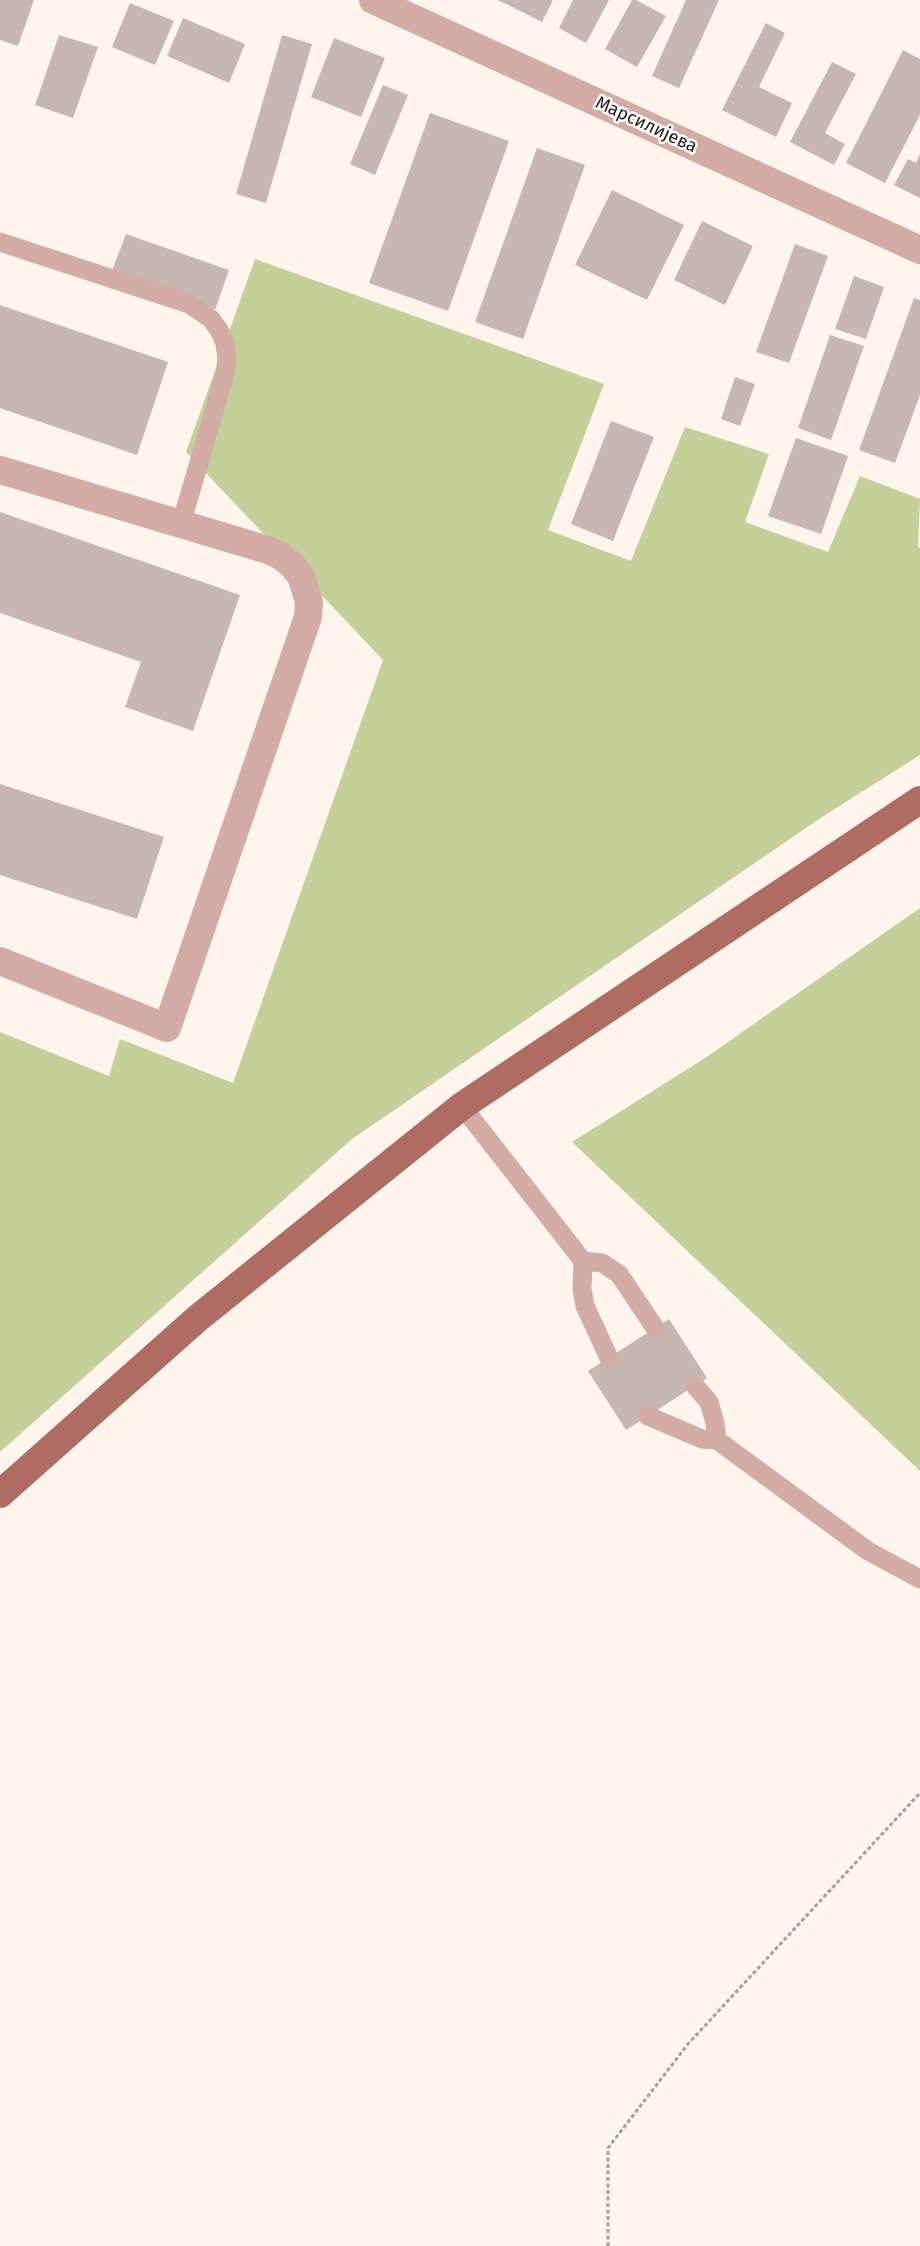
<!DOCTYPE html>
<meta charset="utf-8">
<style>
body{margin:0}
canvas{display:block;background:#fef5ec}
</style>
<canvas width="920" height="2246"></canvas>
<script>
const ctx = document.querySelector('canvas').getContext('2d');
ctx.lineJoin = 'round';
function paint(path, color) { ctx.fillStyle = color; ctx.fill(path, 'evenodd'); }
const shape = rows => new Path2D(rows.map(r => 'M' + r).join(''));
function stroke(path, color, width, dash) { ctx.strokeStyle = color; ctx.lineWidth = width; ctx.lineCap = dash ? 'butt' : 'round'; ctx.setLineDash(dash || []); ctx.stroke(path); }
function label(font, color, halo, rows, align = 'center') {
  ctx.font = font + ' "Fira Sans",sans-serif'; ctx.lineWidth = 5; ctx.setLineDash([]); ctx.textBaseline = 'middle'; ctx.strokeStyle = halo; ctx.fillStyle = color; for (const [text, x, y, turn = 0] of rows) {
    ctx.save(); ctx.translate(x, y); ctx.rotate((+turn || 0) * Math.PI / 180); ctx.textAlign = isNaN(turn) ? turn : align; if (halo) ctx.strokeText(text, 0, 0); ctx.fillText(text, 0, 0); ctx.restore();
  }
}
const green = shape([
 [255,259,604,384,548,530,631,561,685,427,769,454,745,522,828,552,860,476,920,499,918,547,920,548,920,755,822,817,352,1139,0,1452,0,1032,109,1076,120,1039,233,1083,383,660,186,452],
 [920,908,920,1471,572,1142,705,1058]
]);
const building = shape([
 [0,0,34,0,18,46,0,40],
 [498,0,553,0,542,22],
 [573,0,609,0,586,43,559,28],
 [632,0,636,0,666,16,637,67,605,49],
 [686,0,719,0,679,88,652,76],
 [130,3,174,21,155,65,112,47],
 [183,18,245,44,229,83,167,56],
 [766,23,785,33,759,87,792,103,776,137,722,110],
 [59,35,98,47,73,118,35,105],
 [282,35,312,44,266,203,236,194],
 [334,38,385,58,361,117,311,97],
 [903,50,920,59,920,115,885,183,846,163],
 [832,62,856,74,825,133,845,144,834,165,790,142],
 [383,85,408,95,375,175,350,164],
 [430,113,509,141,448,311,369,283],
 [537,148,585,165,523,339,475,322],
 [920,154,920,198,894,185,908,159,916,163],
 [612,190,684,225,647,300,575,265],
 [702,221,753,246,725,305,674,280],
 [126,234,229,270,215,310,111,273],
 [795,244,828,256,789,363,756,352],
 [854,276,884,287,866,339,835,329],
 [914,298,920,300,920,395,895,463,859,450],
 [0,305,168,362,137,455,0,408],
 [830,335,864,346,831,440,798,428],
 [735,377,755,384,740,426,721,419],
 [611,421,654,437,613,541,571,524],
 [796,438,848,456,821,534,768,516],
 [0,512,240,595,193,731,125,707,141,662,0,613],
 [0,784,164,837,137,919,0,875],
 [669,1319,707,1378,626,1430,588,1371]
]);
const path = shape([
 [608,2246,608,2148,688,2044,920,1793]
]);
const lane = shape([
 [0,242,189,304,211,319,219,330,225,343,227,359,225,374,181,524],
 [462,1106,583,1261,582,1289,585,1306,609,1358],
 [583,1261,602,1263,619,1274,655,1328],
 [695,1386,709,1402,715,1423,717,1440],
 [648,1416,702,1439,717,1440,868,1551,920,1579]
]);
const street = shape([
 [373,0,920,250],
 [0,470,268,550,281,556,292,565,301,576,309,602,308,617,167,1028,0,961]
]);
const primary = shape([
 [0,1494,198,1318,462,1106,920,800]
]);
const streetNames = [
 ["Марсилијева",646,125,25]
];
paint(green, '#c4d09a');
paint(building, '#c6b8b1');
stroke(path, '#a8a19a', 3, [4, 2.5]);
stroke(lane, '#d3aca5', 19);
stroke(street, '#d3aca5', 28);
stroke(primary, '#af6c62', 28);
label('18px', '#1f1c18', '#fff', streetNames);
</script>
